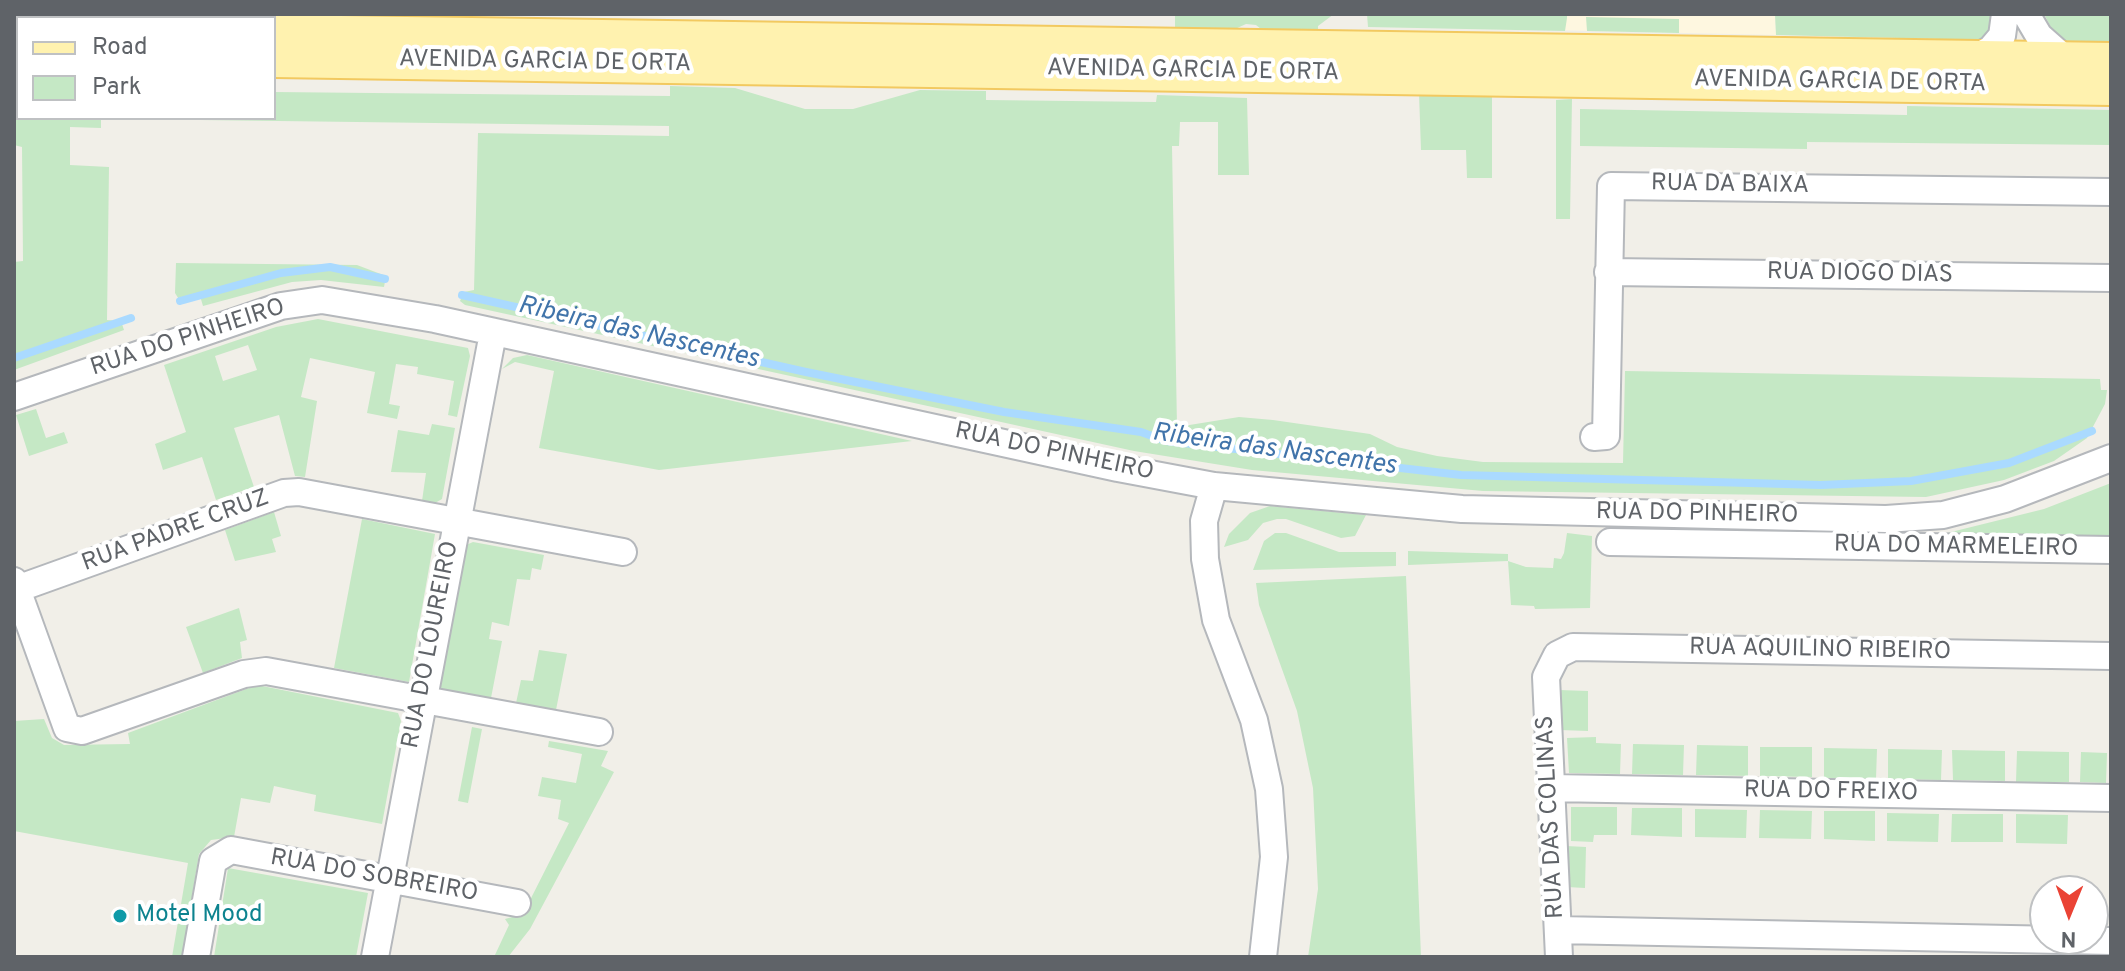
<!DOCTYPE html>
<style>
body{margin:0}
#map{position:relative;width:2125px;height:971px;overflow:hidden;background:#f1efe8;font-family:Overpass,sans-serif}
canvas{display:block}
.frame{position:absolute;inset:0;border:16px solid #5f6368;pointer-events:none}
.legend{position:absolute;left:16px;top:16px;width:260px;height:104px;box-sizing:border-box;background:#fff;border:2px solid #bfc1c3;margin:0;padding:10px 14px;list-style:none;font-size:24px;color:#5f6368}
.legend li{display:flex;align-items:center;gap:16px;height:40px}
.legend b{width:40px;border:2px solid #bfc1c3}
.north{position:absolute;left:2029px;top:875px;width:80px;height:80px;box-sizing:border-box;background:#fff;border:2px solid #bfc1c3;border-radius:50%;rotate:181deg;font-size:22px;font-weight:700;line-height:32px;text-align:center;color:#5f6368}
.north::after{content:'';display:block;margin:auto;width:28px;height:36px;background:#ea4335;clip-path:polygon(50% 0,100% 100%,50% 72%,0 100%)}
</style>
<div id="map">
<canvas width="2125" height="971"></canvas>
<div class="frame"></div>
<ul class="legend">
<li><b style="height:10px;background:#fff2af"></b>Road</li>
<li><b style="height:22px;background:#c5e8c5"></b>Park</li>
</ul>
<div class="north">N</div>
</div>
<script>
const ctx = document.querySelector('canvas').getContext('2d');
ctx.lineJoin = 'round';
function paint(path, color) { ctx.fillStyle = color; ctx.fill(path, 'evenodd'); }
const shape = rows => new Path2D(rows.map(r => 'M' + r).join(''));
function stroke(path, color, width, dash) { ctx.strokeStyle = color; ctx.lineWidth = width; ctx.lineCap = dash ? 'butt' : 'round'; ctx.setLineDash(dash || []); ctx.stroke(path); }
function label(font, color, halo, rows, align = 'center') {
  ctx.font = font + ' Overpass,sans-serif'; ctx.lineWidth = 8; ctx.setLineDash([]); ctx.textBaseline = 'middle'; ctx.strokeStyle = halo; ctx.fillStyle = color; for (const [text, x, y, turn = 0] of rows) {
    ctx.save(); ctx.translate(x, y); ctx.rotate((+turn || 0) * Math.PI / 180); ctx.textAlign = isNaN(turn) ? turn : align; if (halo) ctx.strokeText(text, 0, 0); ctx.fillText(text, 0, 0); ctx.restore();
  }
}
const commercial = shape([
 [1548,14,1775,14,1776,35,1549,30]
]);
const green = shape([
 [1175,14,1334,14,1318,26,1318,30,1261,29,1256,25,1246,24,1235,29,1175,28],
 [1367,14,1567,14,1567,18,1565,31,1368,27],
 [1775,14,1996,14,1993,27,1982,40,1776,35],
 [2044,14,2111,14,2111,45,2066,44,2057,39],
 [1586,17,1679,19,1679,33,1587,31],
 [670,86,735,88,805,109,853,109,920,90,986,91,986,100,1156,102,1157,95,1247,98,1249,175,1218,175,1218,122,1180,122,1179,146,1172,146,1177,427,1239,417,1273,420,1370,434,1397,447,1437,456,1483,462,1623,463,1625,371,2100,379,2101,390,2107,390,2105,404,2087,438,2054,461,2004,480,1926,497,1483,491,1252,470,1134,451,465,305,460,301,464,292,474,290,478,133,669,136,669,126,122,119,274,118,274,92,670,96],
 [14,89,18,89,18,118,101,118,101,128,70,127,70,165,109,167,107,320,121,321,124,330,14,370,14,262,23,261,22,147,14,145],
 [1419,93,1492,94,1492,178,1467,178,1466,150,1421,150],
 [1572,99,1570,219,1556,219,1556,100],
 [1907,106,2111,110,2111,145,1807,142,1807,149,1580,146,1580,109,1907,115],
 [176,263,357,265,386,276,384,287,321,280,292,282,203,306,200,296,180,301,175,293],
 [318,319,468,348,470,356,457,417,448,415,454,381,417,374,418,367,396,364,389,404,400,406,397,419,367,413,375,372,310,358,301,397,317,401,305,477,295,476,279,415,234,428,254,487,216,500,202,457,163,470,155,444,186,432,164,365,276,327],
 [248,345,257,370,223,381,215,356],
 [527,355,912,441,659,470,539,448,554,371,515,362,502,369,513,358],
 [36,409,46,438,64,432,68,443,29,456,16,415],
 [432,424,455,428,442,499,435,503,422,501,426,473,391,472,398,430,429,435],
 [2111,483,2111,541,1943,534,2044,509],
 [1270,506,1366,515,1355,536,1341,538,1286,519,1277,519,1263,523,1248,540,1224,547,1229,534,1250,513],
 [274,512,281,536,272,539,276,552,235,561,225,530],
 [362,519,435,534,409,682,334,668],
 [1275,533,1286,533,1339,552,1396,552,1396,566,1253,570,1264,541],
 [1567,533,1592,536,1590,608,1535,609,1534,606,1511,605,1508,561,1408,565,1408,551,1508,554,1508,561,1526,567,1553,568,1554,558,1561,559,1564,553],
 [473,542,544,555,541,570,532,568,530,580,517,579,509,626,492,622,489,639,502,641,491,698,439,689,466,545],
 [1406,576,1421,957,1308,957,1318,889,1313,788,1297,711,1259,605,1256,583],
 [239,608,247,640,240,642,242,658,203,673,186,627],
 [539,650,567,654,556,710,516,703,521,680,533,681],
 [257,685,398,713,401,721,382,824,314,811,316,795,274,786,270,803,241,798,234,837,211,840,199,854,182,957,172,957,188,863,14,831,14,721,44,719,52,738,64,745,130,744,128,733],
 [1559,690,1588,691,1588,731,1560,730],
 [472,727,482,729,468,803,458,801],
 [1596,737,1596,743,1621,744,1620,774,1569,773,1567,738],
 [549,741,608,751,601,766,614,772,530,929,508,957,494,957,509,925,505,919,523,914,569,823,558,819,561,800,538,796,542,777,576,783,582,754,548,747],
 [1633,744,1684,745,1683,775,1632,774],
 [1697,745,1748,746,1748,776,1696,775],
 [1760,747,1812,747,1812,777,1760,776],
 [1824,748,1877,749,1876,779,1824,778],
 [1888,749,1942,750,1941,780,1888,779],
 [1952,750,2005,751,2005,781,1953,780],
 [2017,751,2069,752,2069,782,2016,782],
 [2081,752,2107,753,2106,783,2080,782],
 [1571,807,1617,807,1617,835,1594,835,1593,842,1571,841],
 [1632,808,1682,808,1682,837,1631,835],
 [1695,809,1747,810,1746,838,1695,837],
 [1760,810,1812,811,1811,839,1759,838],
 [1824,811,1875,811,1875,841,1824,839],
 [1887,813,1939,814,1938,842,1887,841],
 [1952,814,2003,814,2003,842,1951,842],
 [2016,814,2068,815,2067,844,2016,843],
 [1566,846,1586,847,1585,888,1567,887],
 [228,868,368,893,356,957,214,957]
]);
const stream = shape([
 [462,295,806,372,1004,412,1141,432,1166,441,1461,475,1821,485,1911,481,2009,463,2092,431],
 [180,301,281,273,330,267,385,279],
 [14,358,131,318]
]);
const minor = shape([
 [2026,14,2039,36,2065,59],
 [1975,58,1991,49,2002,36,2005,14],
 [1608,272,2111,278],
 [14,397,281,306,322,300,435,319,1118,468,1214,486,1462,509,1886,519,1943,515,2005,499,2111,458],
 [1594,437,1606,436,1611,186,2111,192],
 [1214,486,1204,521,1205,559,1216,620,1254,720,1269,789,1274,857,1263,957],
 [1610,542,2111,550],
 [14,581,67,728,82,731,244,674,266,671,599,732],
 [14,590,284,493,299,492,623,552],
 [1551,788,2111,798],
 [1558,930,2111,941],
 [196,957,213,861,231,850,517,903],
 [375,957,493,333],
 [1559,957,1546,677,1557,655,1573,647,2111,656]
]);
const major = shape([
 [14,29,18,29],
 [274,32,2111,60],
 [14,57,18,57],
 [274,60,2111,88]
]);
const markers = [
 [120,916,8,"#0f9aa8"]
];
const streetNames = [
 ["AVENIDA GARCIA DE ORTA",545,63,1],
 ["AVENIDA GARCIA DE ORTA",1193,72,1],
 ["AVENIDA GARCIA DE ORTA",1840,83,1],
 ["RUA DA BAIXA",1730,186,1],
 ["RUA DIOGO DIAS",1860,275,1],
 ["RUA DO PINHEIRO",188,339,-18],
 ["RUA DO PINHEIRO",1054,453,12],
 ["RUA DO PINHEIRO",1697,515,1],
 ["RUA PADRE CRUZ",176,532,-20],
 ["RUA DO MARMELEIRO",1956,548,1],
 ["RUA DO LOUREIRO",432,645,-79],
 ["RUA AQUILINO RIBEIRO",1820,651,1],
 ["RUA DO FREIXO",1831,793,1],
 ["RUA DAS COLINAS",1552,817,-93],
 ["RUA DO SOBREIRO",374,877,10]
];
const cultureNames = [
 ["Motel Mood",136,916]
];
const waterNames = [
 ["Ribeira das Nascentes",638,334,13],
 ["Ribeira das Nascentes",1274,451,8]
];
paint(commercial, '#fef7e0');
paint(green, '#c5e8c5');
stroke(stream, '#aadaff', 8);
stroke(minor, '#b5b8bc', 30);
stroke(major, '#f2c960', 38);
stroke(minor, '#fff', 26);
stroke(major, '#fff2af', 34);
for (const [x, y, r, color] of markers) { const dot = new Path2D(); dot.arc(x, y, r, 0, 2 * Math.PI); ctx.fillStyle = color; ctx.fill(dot); stroke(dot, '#fff', 3); }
label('24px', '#5f6368', '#fff', streetNames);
label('24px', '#0d838f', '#fff', cultureNames, 'left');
label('italic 26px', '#4174aa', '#fff', waterNames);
</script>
